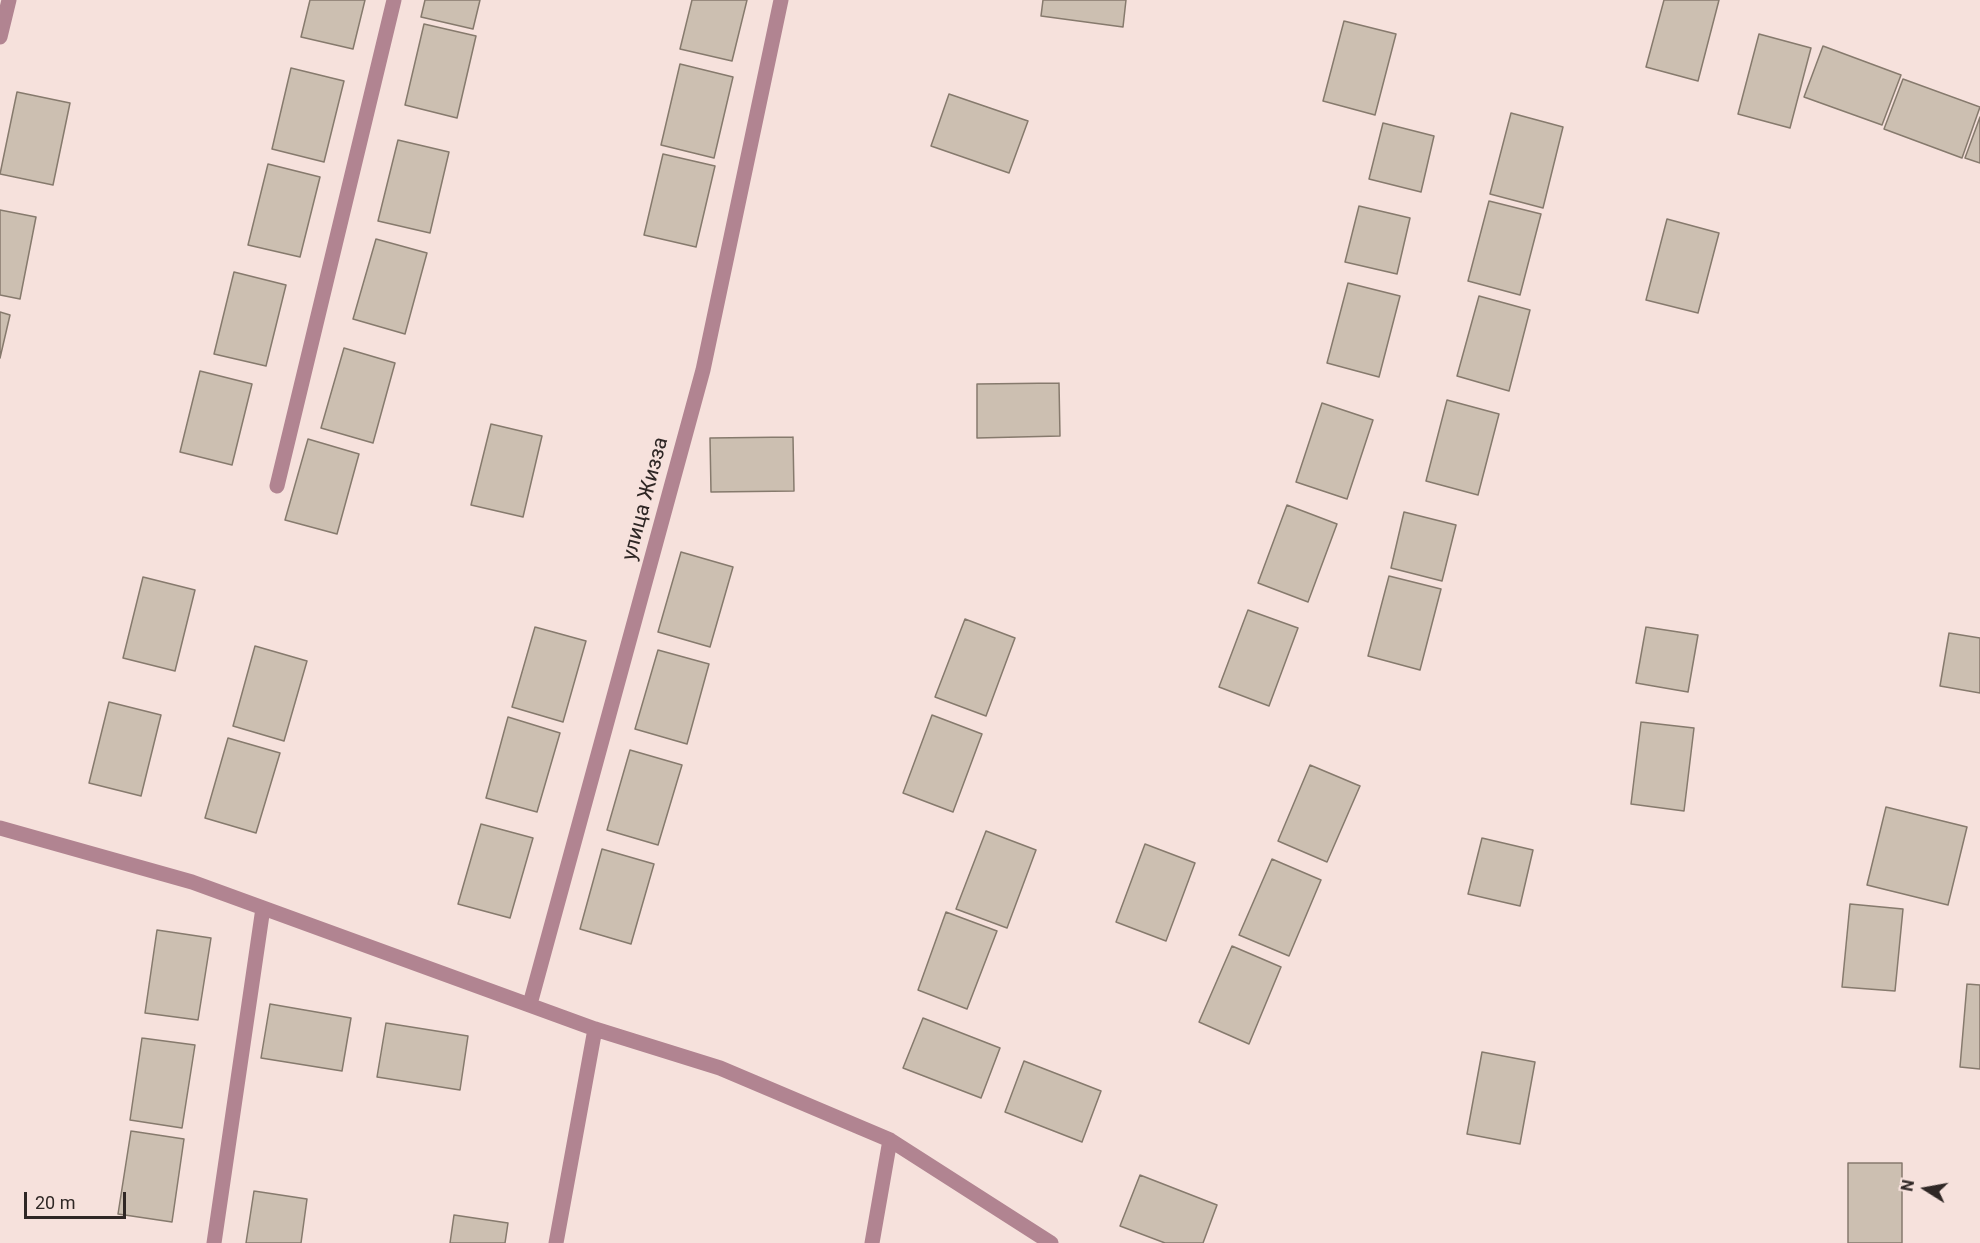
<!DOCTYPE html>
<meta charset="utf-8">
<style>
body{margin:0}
#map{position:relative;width:1980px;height:1243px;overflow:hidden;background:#f6e1dc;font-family:Roboto,sans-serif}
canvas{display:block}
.north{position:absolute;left:1896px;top:1159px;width:60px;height:60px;-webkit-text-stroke:4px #f6e1dc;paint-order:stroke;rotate:281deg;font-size:16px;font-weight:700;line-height:24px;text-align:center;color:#2f2725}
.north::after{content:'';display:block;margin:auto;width:21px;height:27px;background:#2f2725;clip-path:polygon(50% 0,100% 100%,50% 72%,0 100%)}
.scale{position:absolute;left:24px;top:1192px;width:102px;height:27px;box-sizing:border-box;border:3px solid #2f2725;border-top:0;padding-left:8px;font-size:18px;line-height:21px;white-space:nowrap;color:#2f2725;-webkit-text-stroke:4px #f6e1dc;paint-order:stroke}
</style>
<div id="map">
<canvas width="1980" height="1243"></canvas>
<div class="north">N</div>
<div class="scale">20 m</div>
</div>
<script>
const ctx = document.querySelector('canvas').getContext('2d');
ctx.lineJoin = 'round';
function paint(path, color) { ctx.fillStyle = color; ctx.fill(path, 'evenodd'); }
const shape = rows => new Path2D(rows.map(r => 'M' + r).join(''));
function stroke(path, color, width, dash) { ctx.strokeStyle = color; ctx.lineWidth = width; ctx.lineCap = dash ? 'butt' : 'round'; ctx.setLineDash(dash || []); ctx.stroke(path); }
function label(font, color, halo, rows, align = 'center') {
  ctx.font = font + ' Roboto,sans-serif'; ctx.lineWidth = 4.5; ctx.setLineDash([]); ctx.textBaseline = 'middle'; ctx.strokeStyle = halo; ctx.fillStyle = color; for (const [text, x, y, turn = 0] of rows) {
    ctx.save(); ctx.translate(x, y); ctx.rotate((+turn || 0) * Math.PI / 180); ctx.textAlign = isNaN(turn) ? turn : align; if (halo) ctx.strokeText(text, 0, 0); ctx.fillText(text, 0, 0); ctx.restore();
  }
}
const building = shape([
 [310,0,365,0,353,49,301,37,310,0],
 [425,0,480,0,473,29,421,17,425,0],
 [692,0,747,0,732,61,680,49,692,0],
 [1043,0,1126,0,1123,27,1041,16,1043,0],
 [1664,0,1719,0,1698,81,1646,67,1664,0],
 [1344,21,1396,34,1375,115,1323,101,1344,21],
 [424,24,476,36,457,118,405,105,424,24],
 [1759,34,1811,48,1790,128,1738,114,1759,34],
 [1823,46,1901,75,1882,125,1804,97,1823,46],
 [680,64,733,77,714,158,661,145,680,64],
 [291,68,344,81,324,162,272,149,291,68],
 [1903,79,1980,107,1962,158,1884,129,1903,79],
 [17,92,70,103,53,185,0,174,17,92],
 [949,94,1028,121,1009,173,931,146,949,94],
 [1511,113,1563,127,1543,208,1490,194,1511,113],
 [1980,117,1980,163,1965,158,1980,117],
 [1383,123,1434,136,1421,192,1369,179,1383,123],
 [398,140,449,152,430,233,378,221,398,140],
 [663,154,715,166,696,247,644,235,663,154],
 [268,164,320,177,300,257,248,245,268,164],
 [1489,201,1541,214,1520,295,1468,281,1489,201],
 [1359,206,1410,218,1397,274,1345,262,1359,206],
 [0,210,36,217,20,299,0,295,0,210],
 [1667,219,1719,233,1698,313,1646,300,1667,219],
 [376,239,427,253,405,334,353,319,376,239],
 [234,272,286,285,266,366,214,354,234,272],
 [1348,283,1400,296,1379,377,1327,363,1348,283],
 [1479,296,1530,310,1509,391,1457,376,1479,296],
 [0,312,10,315,0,358,0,312],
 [344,348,395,363,373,443,321,428,344,348],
 [200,371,252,384,232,465,180,452,200,371],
 [1059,383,1060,436,977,438,977,384,1059,383],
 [1447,400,1499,414,1478,495,1426,481,1447,400],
 [1322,403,1373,420,1347,499,1296,482,1322,403],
 [491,424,542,436,523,517,471,505,491,424],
 [793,437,794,491,711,492,710,438,793,437],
 [308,439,359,454,337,534,285,520,308,439],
 [1287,505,1337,524,1308,602,1258,583,1287,505],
 [1404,512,1456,525,1442,581,1391,568,1404,512],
 [681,552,733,567,710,647,658,632,681,552],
 [1389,576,1441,589,1420,670,1368,656,1389,576],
 [143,577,195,590,175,671,123,658,143,577],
 [1248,610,1298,628,1269,706,1219,687,1248,610],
 [965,619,1015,638,986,716,935,697,965,619],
 [535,627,586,641,563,722,512,707,535,627],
 [1646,627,1698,635,1688,692,1636,683,1646,627],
 [1949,633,1980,638,1980,693,1940,686,1949,633],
 [255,646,307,661,284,741,233,726,255,646],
 [658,650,709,664,687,744,635,729,658,650],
 [109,702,161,715,141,796,89,783,109,702],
 [932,715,982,734,953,812,903,793,932,715],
 [508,717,560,733,537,812,486,798,508,717],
 [1641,722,1694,728,1684,811,1631,804,1641,722],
 [228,738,280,753,256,833,205,818,228,738],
 [630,750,682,765,658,845,607,830,630,750],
 [1310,765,1360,786,1327,862,1278,841,1310,765],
 [1886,807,1967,827,1948,905,1867,885,1886,807],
 [481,824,533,838,510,918,458,904,481,824],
 [986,831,1036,850,1007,928,956,909,986,831],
 [1482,838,1533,850,1520,906,1468,894,1482,838],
 [1145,844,1195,863,1166,941,1116,922,1145,844],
 [602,849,654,864,631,944,580,929,602,849],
 [1272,859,1321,880,1289,956,1239,935,1272,859],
 [1850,904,1903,909,1895,991,1842,987,1850,904],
 [946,912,997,931,967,1009,918,990,946,912],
 [157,930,211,938,198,1020,145,1013,157,930],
 [1232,946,1281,967,1249,1044,1199,1022,1232,946],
 [1967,984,1980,985,1980,1069,1960,1067,1967,984],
 [270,1004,351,1018,342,1071,261,1058,270,1004],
 [923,1018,1000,1048,981,1098,903,1068,923,1018],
 [386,1023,468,1036,460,1090,377,1077,386,1023],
 [142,1038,195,1045,182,1128,130,1120,142,1038],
 [1482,1052,1535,1062,1520,1144,1467,1134,1482,1052],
 [1024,1061,1101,1091,1082,1142,1005,1112,1024,1061],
 [131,1131,184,1139,172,1222,118,1214,131,1131],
 [1848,1163,1902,1163,1902,1243,1848,1243,1848,1163],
 [1140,1175,1217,1205,1203,1243,1165,1243,1120,1226,1140,1175],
 [254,1191,307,1199,301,1243,246,1243,254,1191],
 [454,1215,508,1223,505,1243,450,1243,454,1215]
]);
const street = shape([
 [0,37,9,0],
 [277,486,394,0],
 [0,828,192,882,595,1029,720,1068,890,1140,1051,1243],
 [530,1004,703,370,781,0],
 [214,1243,263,908],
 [556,1243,595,1029],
 [872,1243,890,1140]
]);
const streetNames = [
 ["улица Жизза",646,499,-75]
];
paint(building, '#ccbfb1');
stroke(building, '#867a6d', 1.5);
stroke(street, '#b18491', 15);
label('21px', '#2f2725', '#f6e1dc', streetNames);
</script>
